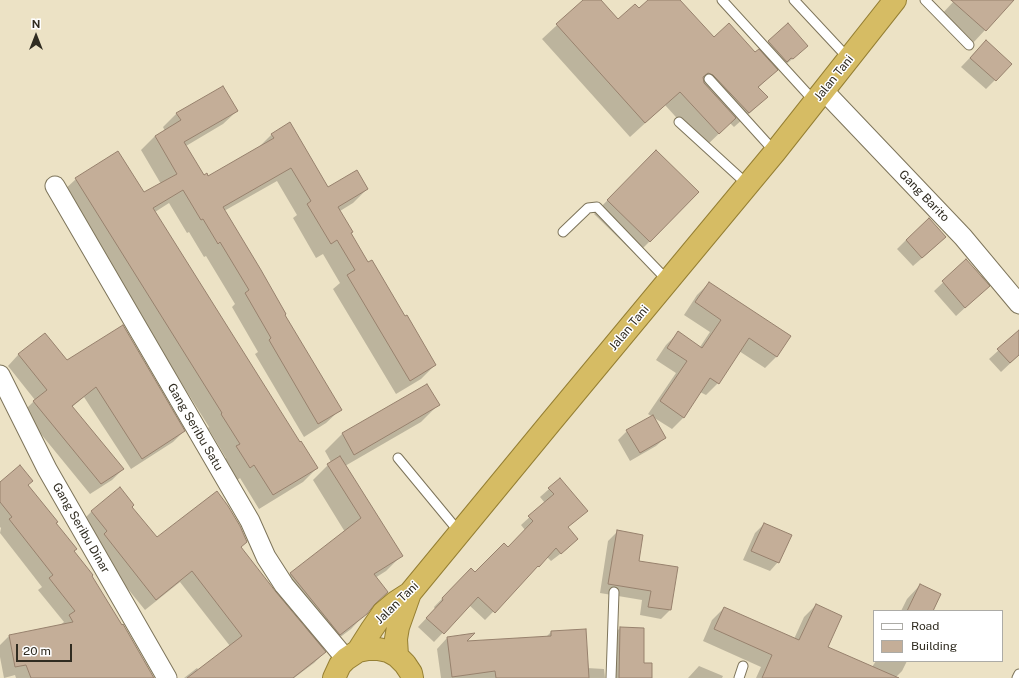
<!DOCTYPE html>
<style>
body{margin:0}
#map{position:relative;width:1019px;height:678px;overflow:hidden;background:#ece2c5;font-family:"Public Sans",sans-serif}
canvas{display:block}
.legend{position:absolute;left:873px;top:610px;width:130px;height:52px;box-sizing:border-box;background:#fff;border:1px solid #acaba6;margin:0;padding:5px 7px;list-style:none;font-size:12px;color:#302c21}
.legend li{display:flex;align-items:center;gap:8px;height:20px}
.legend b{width:20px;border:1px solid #acaba6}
.north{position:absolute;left:16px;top:16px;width:40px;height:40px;-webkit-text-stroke:3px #fff;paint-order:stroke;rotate:0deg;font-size:11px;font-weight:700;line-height:16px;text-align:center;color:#302c21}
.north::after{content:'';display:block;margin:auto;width:14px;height:18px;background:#302c21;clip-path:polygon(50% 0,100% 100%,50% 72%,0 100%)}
.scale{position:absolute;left:16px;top:644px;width:56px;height:18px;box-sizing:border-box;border:2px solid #302c21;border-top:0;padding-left:5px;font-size:12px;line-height:14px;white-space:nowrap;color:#302c21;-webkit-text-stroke:3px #fff;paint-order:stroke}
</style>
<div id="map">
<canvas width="1019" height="678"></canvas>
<ul class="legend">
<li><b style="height:5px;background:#fff"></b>Road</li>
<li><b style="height:11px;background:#c4ae98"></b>Building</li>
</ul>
<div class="north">N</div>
<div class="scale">20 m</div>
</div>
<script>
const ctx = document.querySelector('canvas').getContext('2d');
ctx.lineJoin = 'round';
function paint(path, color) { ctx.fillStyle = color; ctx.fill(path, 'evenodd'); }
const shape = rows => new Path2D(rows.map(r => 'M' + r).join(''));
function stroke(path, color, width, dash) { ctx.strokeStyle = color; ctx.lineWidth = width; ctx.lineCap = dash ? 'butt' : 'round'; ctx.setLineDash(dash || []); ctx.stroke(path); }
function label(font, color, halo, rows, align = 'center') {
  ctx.font = font + ' "Public Sans",sans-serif'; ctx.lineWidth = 3; ctx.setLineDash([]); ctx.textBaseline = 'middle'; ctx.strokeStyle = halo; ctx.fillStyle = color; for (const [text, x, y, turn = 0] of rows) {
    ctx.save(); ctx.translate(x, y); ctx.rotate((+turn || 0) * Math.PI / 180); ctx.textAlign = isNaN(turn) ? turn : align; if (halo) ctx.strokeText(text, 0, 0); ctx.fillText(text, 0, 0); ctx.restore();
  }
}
const shadow = shape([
 [584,0,599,0,617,20,639,10,650,0,679,0,714,38,755,54,788,25,798,54,783,67,782,66,777,69,758,88,766,97,752,111,734,127,730,123,704,148,665,105,630,137,542,39],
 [955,0,1013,0,972,44,940,16],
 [986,41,1011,64,986,89,961,67],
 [237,111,223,124,186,146,203,176,208,177,258,148,272,134,327,188,367,189,353,203,340,211,350,233,368,264,435,365,421,379,396,394,333,289,340,283,323,254,316,258,293,218,297,215,277,181,224,211,284,315,340,410,326,423,304,437,255,354,258,352,232,307,235,304,206,256,204,257,189,232,187,233,169,203,155,212,299,444,317,468,303,482,259,509,240,478,236,481,223,461,226,458,208,428,209,427,62,192,76,179,143,194,161,184,141,150,155,136,165,131,163,127,177,113],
 [656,151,698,193,636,255,594,214],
 [906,240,936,246,913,266,897,249],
 [966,261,979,295,956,316,934,291],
 [709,283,777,356,765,368,739,351,718,383,706,395,700,392,684,417,672,429,648,414,676,373,656,360,666,345,678,333,700,347,710,332,684,315,697,295],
 [1019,332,1019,355,1001,372,989,359],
 [45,334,67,361,184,431,173,442,131,469,84,397,72,407,123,469,112,480,90,494,23,412,35,400,8,366,18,355],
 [427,385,438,405,421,422,345,466,401,556,386,571,375,578,372,607,351,629,323,650,325,652,314,663,294,678,184,678,197,668,199,671,230,646,180,582,145,610,93,546,80,523,91,512,120,489,131,507,157,539,241,547,275,593,305,629,306,627,275,589,290,574,345,532,313,480,331,462,325,451,342,434],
 [627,431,665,438,656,446,630,461,618,440],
 [0,483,27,486,90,576,153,678,16,678,15,675,4,678,0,657,0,645,9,636,60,625,64,622,38,590,42,587,0,533,1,528,0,527],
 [549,489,586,510,567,528,568,548,551,561,547,557,485,620,469,605,434,642,418,627,435,609,434,607,471,569,475,573,508,548,525,530,521,525,545,503,540,497],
 [764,524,778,562,770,571,743,560,755,533],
 [617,532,670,610,661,619,640,615,642,600,600,593,608,541],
 [920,585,932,611,901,611,907,599],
 [816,605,827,647,872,667,876,661,907,661,902,671,895,678,756,678,761,667,703,641,712,620,724,608,794,639,804,617],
 [620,628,643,664,651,678,609,678,609,639],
 [551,632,587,668,604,669,605,678,441,678,437,649,447,638,465,642,546,637],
 [699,666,723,676,722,678,688,678]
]);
const building = shape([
 [583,0,601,0,618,19,635,4,639,8,648,0,680,0,714,37,729,23,755,52,759,49,778,70,758,87,768,97,749,113,713,75,708,73,703,77,704,83,736,118,719,134,680,92,645,123,556,24,583,0],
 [951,0,1014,0,986,31,951,0],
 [788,23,808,46,793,59,791,58,787,62,768,41,788,23],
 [986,40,1012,64,996,81,970,58,986,40],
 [223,86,238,111,184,142,204,175,207,173,208,176,274,138,271,134,290,122,328,187,357,170,368,189,338,207,353,232,351,233,368,262,372,260,405,316,407,315,436,365,410,381,347,275,355,270,337,240,331,244,307,204,311,201,291,168,223,207,261,270,286,314,285,315,342,410,318,424,269,340,271,338,245,293,249,290,220,242,218,244,203,219,201,220,183,190,153,208,300,442,301,441,318,468,273,495,254,465,250,468,236,446,240,444,221,414,222,413,75,178,118,151,144,192,177,174,155,136,181,120,176,113,223,86],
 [656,150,699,192,650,242,607,200,656,150],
 [929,218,946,237,922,258,906,240,929,218],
 [966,259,990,286,965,308,942,281,966,259],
 [709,282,791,336,777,357,749,338,719,384,710,378,684,418,660,401,687,361,667,348,678,331,702,348,721,320,695,302,709,282],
 [123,325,185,431,142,459,96,387,72,406,124,469,101,484,33,401,47,390,18,354,45,333,67,360,123,325],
 [1019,330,1019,355,1010,363,997,349,1019,330],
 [427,384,440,405,354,455,342,433,427,384],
 [653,415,666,438,640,453,626,430,653,415],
 [340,456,403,556,374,574,388,592,375,604,367,614,340,635,290,573,361,518,327,464,340,456],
 [20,465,33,481,28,485,58,522,56,523,77,549,74,551,93,575,92,576,122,625,123,624,154,678,31,678,26,665,15,667,9,635,73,622,69,615,75,611,49,578,53,575,9,519,12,517,0,502,0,482,20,465],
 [560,478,588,511,568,527,578,539,561,554,556,548,539,567,538,566,495,613,478,597,444,634,426,618,443,600,442,598,471,568,475,572,504,543,508,547,533,521,528,516,554,494,548,488,560,478],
 [120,487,134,505,132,507,157,537,217,491,228,506,240,526,247,542,241,547,276,592,326,652,293,678,187,678,242,636,192,571,156,600,104,534,107,531,91,511,120,487],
 [764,523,792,535,779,563,751,551,764,523],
 [617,530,643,535,639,561,678,567,671,610,648,607,651,591,608,584,617,530],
 [920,584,941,594,933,611,907,611,920,584],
 [816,604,842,616,828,647,899,678,762,678,772,655,714,629,724,607,799,640,816,604],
 [620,627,644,628,644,663,652,663,652,678,619,678,620,627],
 [586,629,589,678,496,678,495,671,452,677,447,637,475,633,467,641,551,636,551,631,586,629]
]);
const service = shape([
 [722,0,815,102],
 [794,0,849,59],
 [925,0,969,45],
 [709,79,775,152],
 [679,122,748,185],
 [563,232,588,208,597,207,668,281],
 [398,458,460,533],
 [611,678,614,592],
 [739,678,743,666],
 [1017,678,1019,674]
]);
const minor = shape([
 [824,91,963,237,1019,304],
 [55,186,250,521,266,557,284,585,346,659],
 [0,375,47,469,167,678]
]);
const trunk = shape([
 [358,651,372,629,383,613,396,602,410,593,550,423,775,152,895,0],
 [397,656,396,639,398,627,410,593],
 [334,678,340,665,346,659,358,651,368,649,378,649,388,651,397,656,405,664,411,673,412,678]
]);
const streetNames = [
 ["Jalan Tani",834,78,-51],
 ["Gang Barito",924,196,46],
 ["Jalan Tani",629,328,-50],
 ["Gang Seribu Satu",195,427,60],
 ["Gang Seribu Dinar",81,528,60],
 ["Jalan Tani",397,603,-44]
];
paint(shadow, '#0003');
paint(building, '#c4ae98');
stroke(building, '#97816d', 1);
stroke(service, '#7d745a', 11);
stroke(minor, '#7d745a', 21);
stroke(trunk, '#957f33', 24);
stroke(service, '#fff', 9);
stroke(minor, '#fff', 19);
stroke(trunk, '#d6bc64', 22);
label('12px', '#302c21', '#fff', streetNames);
</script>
